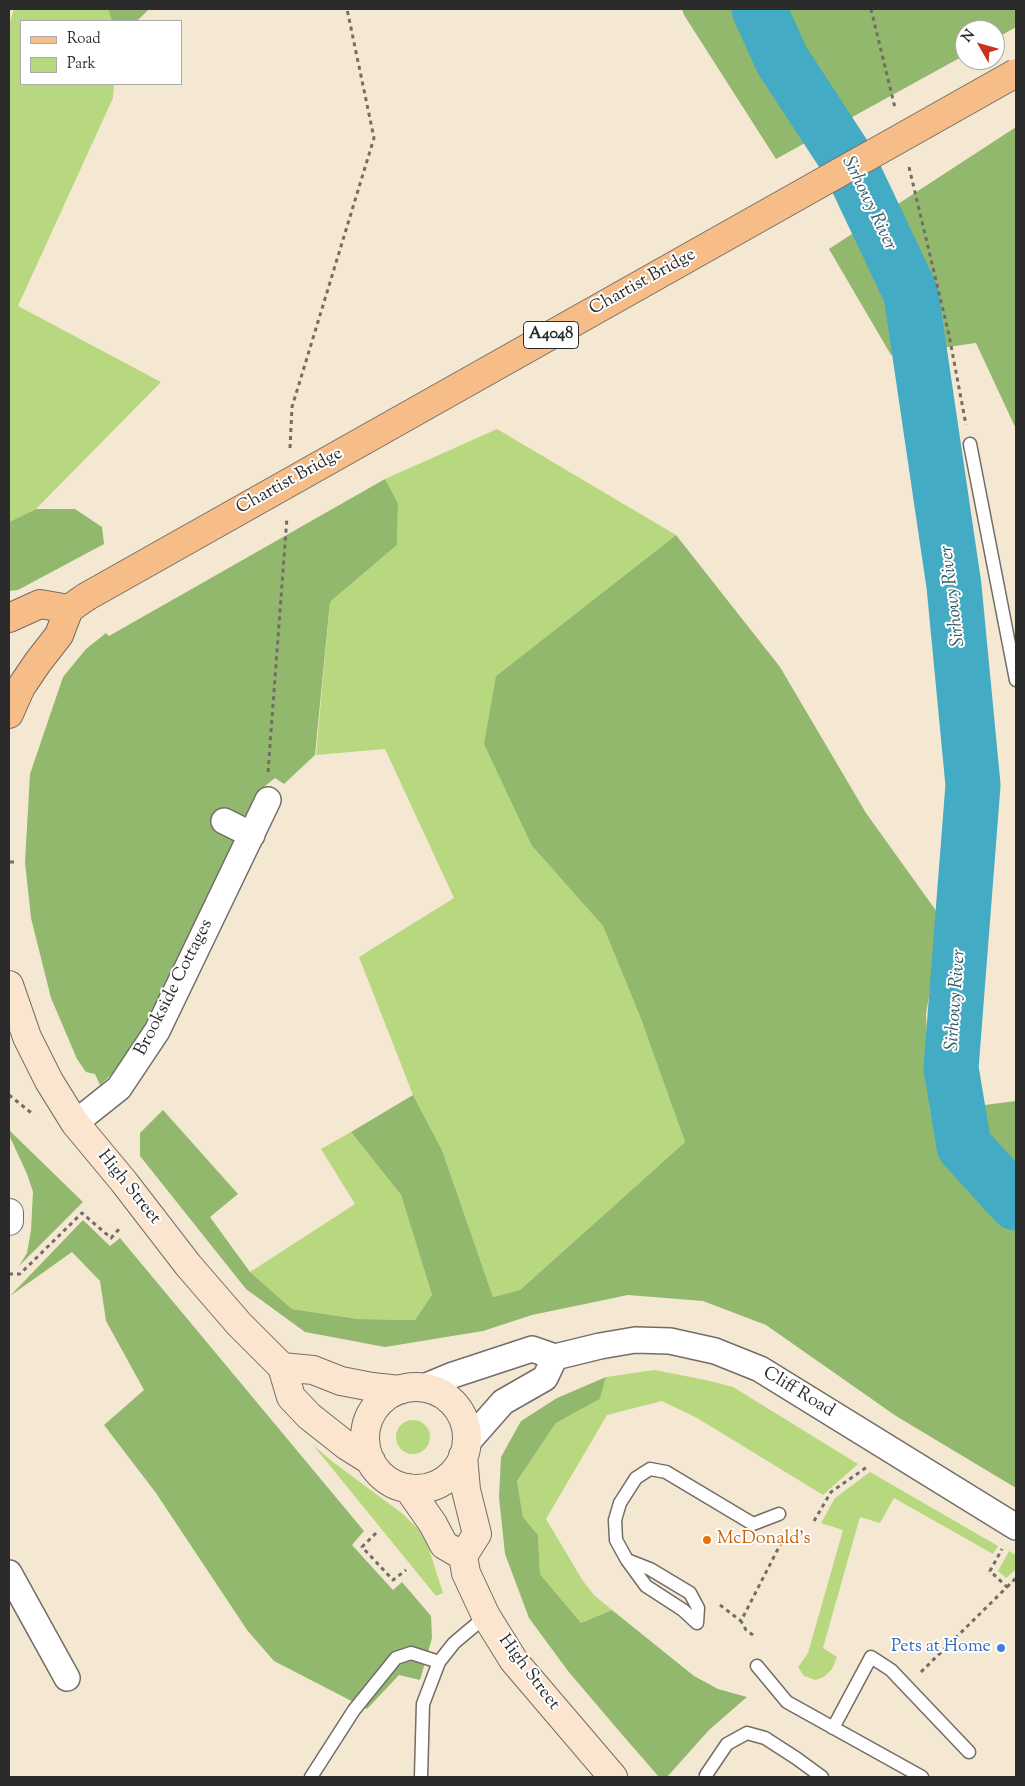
<!DOCTYPE html>
<style>
body{margin:0}
#map{position:relative;width:1025px;height:1786px;overflow:hidden;background:#f5e8d3;font-family:"Sorts Mill Goudy",serif}
canvas{display:block}
.frame{position:absolute;inset:0;border:10px solid #2b2b2b;pointer-events:none}
.legend{position:absolute;left:20px;top:20px;width:162px;height:65px;box-sizing:border-box;background:#fff;border:1px solid #aaa;margin:0;padding:6px 9px;list-style:none;font-size:15px;color:#2b2b2b}
.legend li{display:flex;align-items:center;gap:10px;height:25px}
.legend b{width:25px;border:1px solid #aaa}
.north{position:absolute;left:955px;top:20px;width:50px;height:50px;box-sizing:border-box;background:#fff;border:1px solid #aaa;border-radius:50%;rotate:308deg;font-size:14px;font-weight:700;line-height:20px;text-align:center;color:#2b2b2b}
.north::after{content:'';display:block;margin:auto;width:18px;height:22px;background:#c8321e;clip-path:polygon(50% 0,100% 100%,50% 72%,0 100%)}
</style>
<div id="map">
<canvas width="1025" height="1786"></canvas>
<div class="frame"></div>
<ul class="legend">
<li><b style="height:6px;background:#f7bd88"></b>Road</li>
<li><b style="height:14px;background:#b8d87f"></b>Park</li>
</ul>
<div class="north">N</div>
</div>
<script>
const ctx = document.querySelector('canvas').getContext('2d');
ctx.lineJoin = 'round';
function paint(path, color) { ctx.fillStyle = color; ctx.fill(path, 'evenodd'); }
const shape = rows => new Path2D(rows.map(r => 'M' + r).join(''));
function stroke(path, color, width, dash) { ctx.strokeStyle = color; ctx.lineWidth = width; ctx.lineCap = dash ? 'butt' : 'round'; ctx.setLineDash(dash || []); ctx.stroke(path); }
function label(font, color, halo, rows, align = 'center') {
  ctx.font = font + ' "Sorts Mill Goudy",serif'; ctx.lineWidth = 4; ctx.setLineDash([]); ctx.textBaseline = 'middle'; ctx.strokeStyle = halo; ctx.fillStyle = color; for (const [text, x, y, turn = 0] of rows) {
    ctx.save(); ctx.translate(x, y); ctx.rotate((+turn || 0) * Math.PI / 180); ctx.textAlign = isNaN(turn) ? turn : align; if (halo) ctx.strokeText(text, 0, 0); ctx.fillText(text, 0, 0); ctx.restore();
  }
}
const green = shape([
 [14,9,108,9,112,21,21,21,21,84,114,84,113,98,18,306,161,382,36,509,9,522,9,24],
 [497,429,676,535,496,676,532,846,603,926,641,1019,685,1142,520,1290,493,1297,442,1150,413,1095,359,957,454,898,385,749,316,755,330,602,397,545,398,503,385,479],
 [351,1132,401,1195,432,1295,416,1320,358,1319,292,1309,250,1272,355,1204,321,1149],
 [654,1370,706,1380,733,1387,858,1464,823,1495,697,1418,662,1401,607,1415,546,1519,583,1581,594,1595,612,1610,581,1623,540,1574,538,1535,523,1517,517,1481,556,1423,600,1399,606,1377],
 '396 1437a17 17 0 1 1 34 0a17 17 0 1 1-34 0Z',
 [313,1445,333,1462,403,1514,419,1530,428,1546,443,1593,436,1596],
 [870,1472,998,1546,993,1554,894,1498,880,1523,860,1517,823,1648,837,1657,832,1669,824,1677,815,1680,804,1676,798,1667,808,1653,843,1530,821,1523,835,1498],
 [1009,1551,1016,1555,1016,1569,1006,1578,998,1571]
]);
const forest = shape([
 [108,9,149,9,137,21,112,21],
 [682,9,1016,9,1016,27,995,39,995,30,965,30,965,55,776,159,684,15],
 [1016,127,1016,429,976,343,891,355,829,249],
 [385,479,398,503,397,545,330,602,315,755,284,784,275,778,259,791,148,1019,121,1066,100,1085,95,1074,86,1072,77,1059,51,998,31,918,25,862,30,774,63,677,86,649,106,633,109,636],
 [36,509,75,509,102,527,104,544,18,590,9,591,9,522],
 [676,535,780,667,866,813,942,919,926,1014,930,1112,1016,1101,1016,1488,896,1416,766,1325,703,1301,628,1295,532,1315,483,1331,385,1347,305,1332,246,1289,140,1156,140,1133,163,1110,238,1194,210,1217,250,1272,292,1309,358,1319,415,1320,432,1295,401,1195,351,1132,413,1095,442,1150,493,1297,520,1290,685,1142,641,1019,603,926,532,846,484,744,496,676],
 [9,1130,83,1202,19,1266,27,1253,31,1230,33,1192,27,1174,9,1135],
 [83,1220,110,1246,120,1238,364,1531,352,1545,393,1590,402,1582,431,1616,432,1638,420,1680,399,1675,367,1709,274,1661,247,1630,156,1493,104,1425,144,1390,106,1321,100,1281,72,1252,10,1296],
 [606,1377,600,1399,556,1423,517,1481,523,1517,538,1535,540,1574,581,1623,612,1610,694,1676,718,1689,747,1697,709,1730,667,1777,659,1777,619,1731,568,1671,529,1618,505,1554,499,1497,501,1457,521,1421,557,1398]
]);
const river = shape([
 [759,9,782,60,848,161,911,294,954,586,973,785,951,1068,964,1146,1016,1203]
]);
const path = shape([
 [871,9,895,108],
 [909,167,949,335,966,425],
 [290,448,292,407,374,138,347,9],
 [268,772,287,517],
 [10,862,17,862],
 [9,1095,34,1115],
 [9,1274,20,1274,82,1213,111,1238,121,1227],
 [814,1521,831,1492,867,1467],
 [376,1533,362,1547,393,1580,406,1570],
 [1007,1587,1016,1578],
 [720,1605,741,1621],
 [753,1635,746,1630,741,1621,781,1543,774,1539],
 [921,1672,1007,1587,990,1571,1002,1549]
]);
const service = shape([
 [970,444,1016,680],
 [627,1560,646,1586,683,1610,697,1623],
 [697,1623,698,1608,690,1593,650,1569,627,1560,616,1540,615,1520,620,1503,636,1478,650,1469,666,1472,753,1524,779,1514],
 [757,1666,787,1702,922,1777],
 [833,1728,871,1657,891,1670,969,1752],
 [311,1777,354,1710,396,1658,411,1653,439,1662],
 [421,1777,423,1704,439,1662,454,1643,486,1616],
 [707,1777,706,1775,727,1744,747,1733,765,1738,796,1758,822,1777]
]);
const minor = shape([
 [224,821,252,835],
 [75,1123,119,1088,157,1031,268,800],
 [424,1387,453,1375,532,1349,555,1357,600,1346,635,1340,670,1341,715,1351,760,1369,1016,1527],
 [466,1444,503,1402,545,1378,555,1357],
 [9,1573,67,1678]
]);
const tertiary = shape([
 [9,1213,9,1221]
]);
const secondary = shape([
 [9,985,27,1037,49,1081,75,1123,124,1182,188,1265,239,1324,282,1367,291,1397,309,1416,347,1446,371,1461],
 [282,1367,313,1370,341,1381,372,1387,400,1390],
 '365 1438a51 51 0 1 1 102 0a51 51 0 1 1-102 0Z',
 [463,1456,466,1490,477,1534,463,1556,466,1573,486,1616,514,1661,613,1777],
 [408,1488,433,1524,444,1545,463,1556]
]);
const primary = shape([
 [9,618,40,604,69,609],
 [9,714,21,687,38,662,59,635,69,609,86,597]
]);
const primaryBridge = shape([
 [86,597,1016,73]
]);
const markers = [
 [707,1540,5,"#e8710a"],
 [1001,1648,5,"#3f7fe0"]
];
const shields = [
 [551,335,55]
];
const shieldNames = [
 ["A4048",551,335]
];
const streetNames = [
 ["Chartist Bridge",643,283,-29],
 ["Chartist Bridge",290,482,-29],
 ["Brookside Cottages",175,988,-63],
 ["High Street",128,1188,51],
 ["Cliff Road",798,1393,31],
 ["High Street",528,1673,53]
];
const foodNames = [
 ["McDonald's",717,1540]
];
const shopNames = [
 ["Pets at Home",991,1648]
];
const waterNames = [
 ["Sirhowy River",868,204,64],
 ["Sirhowy River",954,596,-97],
 ["Sirhowy River",957,1000,-86]
];
paint(green, '#b8d87f');
paint(forest, '#92b86e');
stroke(river, '#43abc3', 55);
stroke(service, '#726d66', 15);
stroke(minor, '#726d66', 28);
stroke(tertiary, '#726d66', 30);
stroke(secondary, '#726d66', 30);
stroke(primary, '#726d66', 30);
stroke(path, '#726d66', 3, [4, 4]);
stroke(service, '#fff', 12);
stroke(minor, '#fff', 25);
stroke(tertiary, '#fff', 28);
stroke(secondary, '#fce5cf', 28);
stroke(primary, '#f7bd88', 28);
stroke(primaryBridge, '#726d66', 30, []);
stroke(primaryBridge, '#f7bd88', 28);
for (const [x, y, r, color] of markers) { const dot = new Path2D(); dot.arc(x, y, r, 0, 2 * Math.PI); ctx.fillStyle = color; ctx.fill(dot); stroke(dot, '#fff', 2); }
for (const [x, y, w] of shields) { const box = new Path2D(); box.roundRect(x - w / 2, y - 13.5, w, 27, 4); ctx.fillStyle = '#fff'; ctx.fill(box); stroke(box, '#2b2b2b', 1); }
label('bold 16px', '#2b2b2b', null, shieldNames);
label('18px', '#2b2b2b', '#fff', streetNames);
label('18px', '#c56008', '#fff', foodNames, 'left');
label('18px', '#366cbe', '#fff', shopNames, 'right');
label('italic 19px', '#355e68', '#fff', waterNames);
</script>
